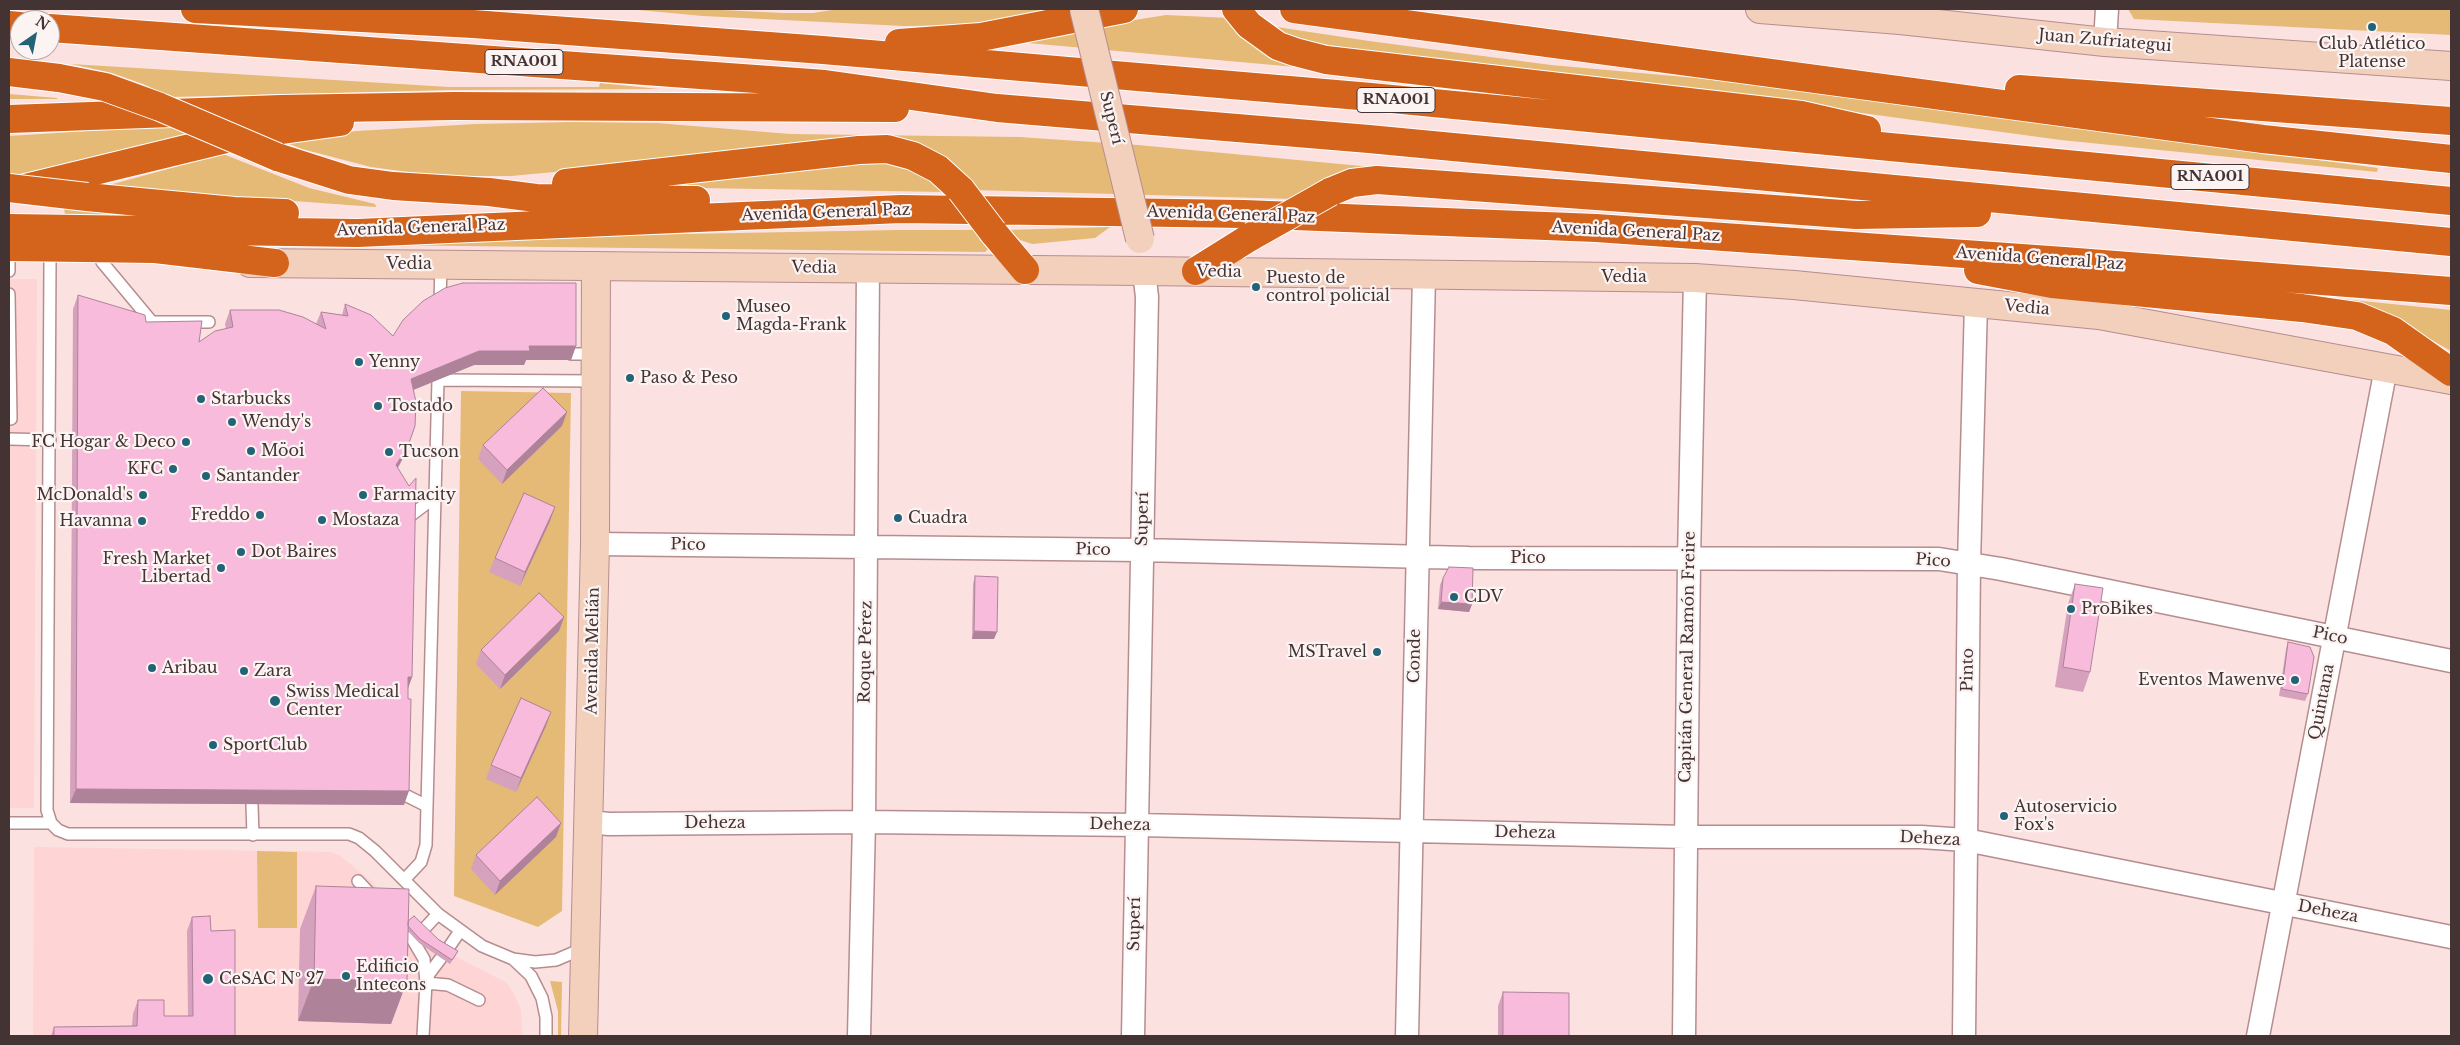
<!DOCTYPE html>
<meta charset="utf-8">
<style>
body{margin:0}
#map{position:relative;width:2460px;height:1045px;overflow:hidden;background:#fce1e1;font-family:"Libre Baskerville",serif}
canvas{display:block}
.frame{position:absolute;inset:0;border:10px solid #433;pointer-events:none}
.north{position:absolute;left:10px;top:10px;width:50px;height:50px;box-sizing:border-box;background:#fcf3f3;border:1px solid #b2a6a6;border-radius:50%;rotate:33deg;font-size:14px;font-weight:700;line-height:20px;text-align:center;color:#433}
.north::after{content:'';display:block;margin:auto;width:18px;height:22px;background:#236378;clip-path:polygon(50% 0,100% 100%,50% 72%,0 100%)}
</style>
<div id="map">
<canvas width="2460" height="1045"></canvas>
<div class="frame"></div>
<div class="north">N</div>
</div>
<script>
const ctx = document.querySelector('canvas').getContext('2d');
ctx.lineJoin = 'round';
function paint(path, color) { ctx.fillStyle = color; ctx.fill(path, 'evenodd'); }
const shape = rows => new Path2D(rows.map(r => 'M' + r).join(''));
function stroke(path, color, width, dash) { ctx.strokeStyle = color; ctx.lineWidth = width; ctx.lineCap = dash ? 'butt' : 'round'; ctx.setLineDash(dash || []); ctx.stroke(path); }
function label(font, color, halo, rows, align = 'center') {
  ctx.font = font + ' "Libre Baskerville",serif'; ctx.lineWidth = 4.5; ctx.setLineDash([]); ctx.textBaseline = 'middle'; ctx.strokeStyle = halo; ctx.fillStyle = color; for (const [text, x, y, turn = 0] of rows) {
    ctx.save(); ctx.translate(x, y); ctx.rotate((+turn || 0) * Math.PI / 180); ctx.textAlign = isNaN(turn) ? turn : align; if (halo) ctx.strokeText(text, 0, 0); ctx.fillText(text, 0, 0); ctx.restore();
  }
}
const built = shape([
 [9,279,37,279,34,808,9,808],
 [34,847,330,852,339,855,371,881,420,933,445,951,507,983,515,996,521,1010,522,1036,33,1036]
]);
const green = shape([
 [628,9,701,9,783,13,813,13,838,9,1081,9,985,25,903,26,703,16],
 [2128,9,2451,9,2451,35,2134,19],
 [1166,15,1229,18,1318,69,1017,42,1017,39],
 [1270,26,1369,41,1551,65,1696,78,1855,98,2378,168,2377,172,2061,140,1773,101,1372,52,1298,40],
 [71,64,449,87,599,87,600,83,659,89,450,90,171,97,143,84,112,73],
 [9,94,57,98,57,99,9,99],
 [573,122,657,123,790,134,1019,137,1138,145,1404,170,1295,199,973,190,933,152,619,166,511,176,465,176,416,173,371,167,302,149,282,141,357,131,475,124],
 [168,126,238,126,23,179,9,177,9,136],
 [223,154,309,188,375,204,376,207,102,187],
 [888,161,930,177,946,192,637,187,754,173],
 [64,205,209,216,65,218],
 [1110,227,1095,238,1032,244,1020,240,1007,230],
 [897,230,977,230,989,248,985,252,373,245,580,236],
 [2115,276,2451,310,2451,351,2419,333],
 [461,391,571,393,562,911,538,927,454,896],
 [257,851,297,852,297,928,258,928],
 [550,981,562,982,561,1036,558,1036,558,1011]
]);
const lane = shape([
 [50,261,47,810,51,823,58,830,68,834,349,834,359,838,375,851,438,914,482,946,513,959,535,962,556,960,584,948],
 [102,262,152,322,209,322],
 [9,271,9,260],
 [9,294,11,419],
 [440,302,441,264],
 [571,354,595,354],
 [9,439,50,440],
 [410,516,435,497],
 [405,795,427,806],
 [252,805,253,835],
 [9,823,51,823],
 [404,880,421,862,426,845,438,380,594,381],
 [358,881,374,898],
 [422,931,438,914],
 [411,937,424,959,426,983,448,985,479,1000],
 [447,950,460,931],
 [513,959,531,976,542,998,546,1017,546,1036],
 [423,1036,426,983,429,974,441,958]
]);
const street = shape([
 [2105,42,2107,9],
 [595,544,1142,550,1469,558,1939,559,2001,569,2451,661],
 [589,822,609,824,864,822,1138,825,1686,837,1921,837,1966,840,2451,937],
 [859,1036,864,822,868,268],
 [1133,1036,1147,297,1144,271],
 [1407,1036,1424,275],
 [1684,1036,1689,559,1695,278],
 [1964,1036,1969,564,1976,303],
 [2258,1036,2386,368]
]);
const secondary = shape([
 [1760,9,1900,20,2105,42,2451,66],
 [250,263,1144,271,1695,278,1794,285,2099,315,2451,380],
 [583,1036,595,544,596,266]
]);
const highway = shape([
 [195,9,473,24,823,50,1371,97,2451,201],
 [1236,9,1249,25,1278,46,1295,52,1326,60,1801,115,1867,130],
 [1294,9,2263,139,2451,159],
 [9,25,20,26],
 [50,28,825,84,997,108,1369,139,2451,242],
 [899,43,981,37,1124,9],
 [9,72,59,78],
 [2019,89,2451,121],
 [9,119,281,109,454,106,895,108],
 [277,157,349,180,393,186,489,192,536,198,696,200],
 [566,183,859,150,887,149,913,156,938,169,961,190],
 [25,188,239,136,340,122],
 [1330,192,1352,183,1377,180,1856,215,1977,213],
 [87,197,234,211,285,213],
 [9,228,358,233,901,209,1244,214,1596,228,2064,261,2451,291],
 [993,232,1025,270],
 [9,247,155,249,275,263],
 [1978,270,2052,284,2302,308,2357,316,2393,331,2451,372],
 [1196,271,1252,236]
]);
const secondaryBridge = shape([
 [1084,9,1140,239]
]);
const highwayBridge = shape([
 [59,78,105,87,160,107,277,157],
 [9,188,87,197],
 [961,190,993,232],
 [1252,236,1330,192]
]);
const wall = shape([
 [78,295,199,342,226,329,225,324,230,310,316,324,321,312,342,315,345,304,393,336,576,346,571,360,526,360,524,365,474,365,413,390,415,426,402,460,398,468,412,677,408,688,404,805,70,803,73,309],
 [562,426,502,484,478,459,483,445],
 [550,521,520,586,489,572,495,558],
 [975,576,994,639,972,639,973,584],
 [1443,578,1472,604,1469,612,1438,609,1440,585],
 [2075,584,2090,672,2083,692,2055,687,2068,604],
 [564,617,559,631,500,689,476,664,481,650],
 [2288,642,2308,694,2305,701,2279,696,2286,649],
 [546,726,516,792,486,779,491,765],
 [561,823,556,837,495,895,471,869,476,855],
 [316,886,408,921,458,951,456,955,450,964,419,943,408,931,407,981,391,1024,298,1021,300,929],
 [192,917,211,931,235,1036,51,1036,54,1027,132,1026,133,1014,138,1000,164,1016,188,1016,187,931],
 [1503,992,1569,1036,1498,1036,1498,1006]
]);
const shadedWall = shape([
 [529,346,576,346,571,360,526,360,524,365,474,365,406,393,411,379,479,351],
 [567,412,562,426,502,484,507,470],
 [408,446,402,460,391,479,396,465],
 [555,507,550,521,520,586,525,572],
 [1441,602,1472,604,1469,612,1438,609],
 [564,617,559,631,500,689,505,675],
 [974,631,997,632,994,639,972,639],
 [408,677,412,677,407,691],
 [551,712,546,726,516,792,521,778],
 [76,789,409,791,404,805,70,803],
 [561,823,556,837,495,895,500,881],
 [314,979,407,981,391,1024,298,1021]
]);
const building = shape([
 [463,283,576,283,576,346,529,346,530,351,479,351,411,379,416,402,415,426,408,446,396,465,409,486,416,478,412,677,408,677,408,699,411,699,409,791,76,789,78,295,145,315,146,322,202,321,199,342,215,331,233,327,230,310,279,310,303,317,326,329,321,312,348,316,345,304,371,315,393,336,403,320,423,301,445,288,463,283],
 [543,388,567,412,507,470,483,445,543,388],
 [524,493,555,507,525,572,495,558,524,493],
 [1449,567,1473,568,1472,604,1441,602,1443,578,1449,567],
 [975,576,998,577,997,632,974,631,975,576],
 [2075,584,2103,588,2090,672,2063,667,2075,584],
 [539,593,564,617,505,675,481,650,539,593],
 [2288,642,2310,647,2314,657,2308,694,2282,689,2288,642],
 [521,698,551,712,521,778,491,765,521,698],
 [537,797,561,823,500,881,476,855,537,797],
 [316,886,409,889,407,981,314,979,316,886],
 [210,916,211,931,235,930,235,1036,54,1036,54,1027,137,1026,138,1000,164,1000,164,1016,193,1016,192,917,210,916],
 [414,916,439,940,458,951,452,960,420,939,408,926,408,921,414,916],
 [1503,992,1569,993,1569,1036,1503,1036,1503,992]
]);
const markers = [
 [2372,27,5,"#236378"],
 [1256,287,5,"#236378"],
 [726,316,5,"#236378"],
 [359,362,5,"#236378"],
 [630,378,5,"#236378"],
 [201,399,5,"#236378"],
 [378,406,5,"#236378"],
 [232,422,5,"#236378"],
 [186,442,5,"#236378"],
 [251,451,5,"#236378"],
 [389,452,5,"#236378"],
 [173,469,5,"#236378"],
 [206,476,5,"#236378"],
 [143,495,5,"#236378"],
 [363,495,5,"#236378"],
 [260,515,5,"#236378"],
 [898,518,5,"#236378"],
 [322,520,5,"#236378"],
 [142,521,5,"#236378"],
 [241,552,5,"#236378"],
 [221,568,5,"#236378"],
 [1454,597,5,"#236378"],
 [2071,609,5,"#236378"],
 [1377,652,5,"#236378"],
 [152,668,5,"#236378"],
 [244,671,5,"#236378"],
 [2295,680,5,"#236378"],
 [275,701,6,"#236378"],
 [213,745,5,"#236378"],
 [2004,816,5,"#236378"],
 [346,976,5,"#236378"],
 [208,979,6,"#236378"]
];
const shields = [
 [524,62,78],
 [1396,100,78],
 [2210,177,78]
];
const shieldNames = [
 ["RNA001",524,62],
 ["RNA001",1396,100],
 ["RNA001",2210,177]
];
const streetNames = [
 ["Juan Zufriategui",2105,41,5],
 ["Superí",1111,118,76],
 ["Avenida General Paz",826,213,-2],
 ["Avenida General Paz",1231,215,2],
 ["Avenida General Paz",421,228,-2],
 ["Avenida General Paz",1636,232,3],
 ["Avenida General Paz",2040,259,4],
 ["Vedia",409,264],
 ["Vedia",814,268,1],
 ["Vedia",1219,272,1],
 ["Vedia",1624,277],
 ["Vedia",2027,308,5],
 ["Superí",1143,519,-89],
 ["Pico",688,545,1],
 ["Pico",1093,550,1],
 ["Pico",1528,558],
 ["Pico",1933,561,4],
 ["Pico",2330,636,12],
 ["Avenida Melián",593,651,-89],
 ["Roque Pérez",866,652,-89],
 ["Conde",1415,656,-89],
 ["Capitán General Ramón Freire",1688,657,-89],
 ["Pinto",1968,670,-89],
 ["Quintana",2322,702,-79],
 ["Deheza",715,823],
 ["Deheza",1120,825,1],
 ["Deheza",1525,833,1],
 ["Deheza",1930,839,3],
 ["Deheza",2328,912,11],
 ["Superí",1135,924,-89]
];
const poiNames = [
 ["Club Atlético",2372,44,"center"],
 ["Platense",2372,62,"center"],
 ["Puesto de",1266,278],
 ["control policial",1266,296],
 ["Museo",736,307],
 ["Magda-Frank",736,325],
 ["Yenny",369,362],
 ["Paso & Peso",640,378],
 ["Starbucks",211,399],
 ["Tostado",388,406],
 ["Wendy's",242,422],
 ["FC Hogar & Deco",176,442,"right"],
 ["Möoi",261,451],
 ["Tucson",399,452],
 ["KFC",163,469,"right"],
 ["Santander",216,476],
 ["McDonald's",133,495,"right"],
 ["Farmacity",373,495],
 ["Freddo",250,515,"right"],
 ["Cuadra",908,518],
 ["Mostaza",332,520],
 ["Havanna",132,521,"right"],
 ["Dot Baires",251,552],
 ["Fresh Market",211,559,"right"],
 ["Libertad",211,577,"right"],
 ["CDV",1464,597],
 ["ProBikes",2081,609],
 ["MSTravel",1367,652,"right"],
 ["Aribau",162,668],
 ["Zara",254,671],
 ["Eventos Mawenve",2285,680,"right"],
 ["Swiss Medical",286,692],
 ["Center",286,710],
 ["SportClub",223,745],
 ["Autoservicio",2014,807],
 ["Fox's",2014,825],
 ["Edificio",356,967],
 ["Intecons",356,985],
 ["CeSAC Nº 27",219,979]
];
paint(built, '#fed4d5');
paint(green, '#e5b976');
stroke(lane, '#b68d8f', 14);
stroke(street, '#b68d8f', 25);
stroke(secondary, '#b68d8f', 30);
stroke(highway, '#fff', 30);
stroke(lane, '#fff', 11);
stroke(street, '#fff', 22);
stroke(secondary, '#f2d0bb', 28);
stroke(highway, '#d4631c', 28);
stroke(secondaryBridge, '#b68d8f', 30, []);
stroke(highwayBridge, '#fff', 30, []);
stroke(secondaryBridge, '#f2d0bb', 28);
stroke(highwayBridge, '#d4631c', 28);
paint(wall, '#d5a1bc');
paint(shadedWall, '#ae8399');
paint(building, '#f8bbdb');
stroke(building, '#ae8399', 1);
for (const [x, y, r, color] of markers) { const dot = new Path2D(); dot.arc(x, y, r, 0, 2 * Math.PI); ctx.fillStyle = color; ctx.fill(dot); stroke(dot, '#fcf3f3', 2); }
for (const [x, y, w] of shields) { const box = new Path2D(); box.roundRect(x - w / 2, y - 12.5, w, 25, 4); ctx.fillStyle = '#fcf3f3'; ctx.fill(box); stroke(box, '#433', 1); }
label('bold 15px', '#433', null, shieldNames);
label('16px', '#433', '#fcf3f3', streetNames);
label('16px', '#433', '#fcf3f3', poiNames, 'left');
</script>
